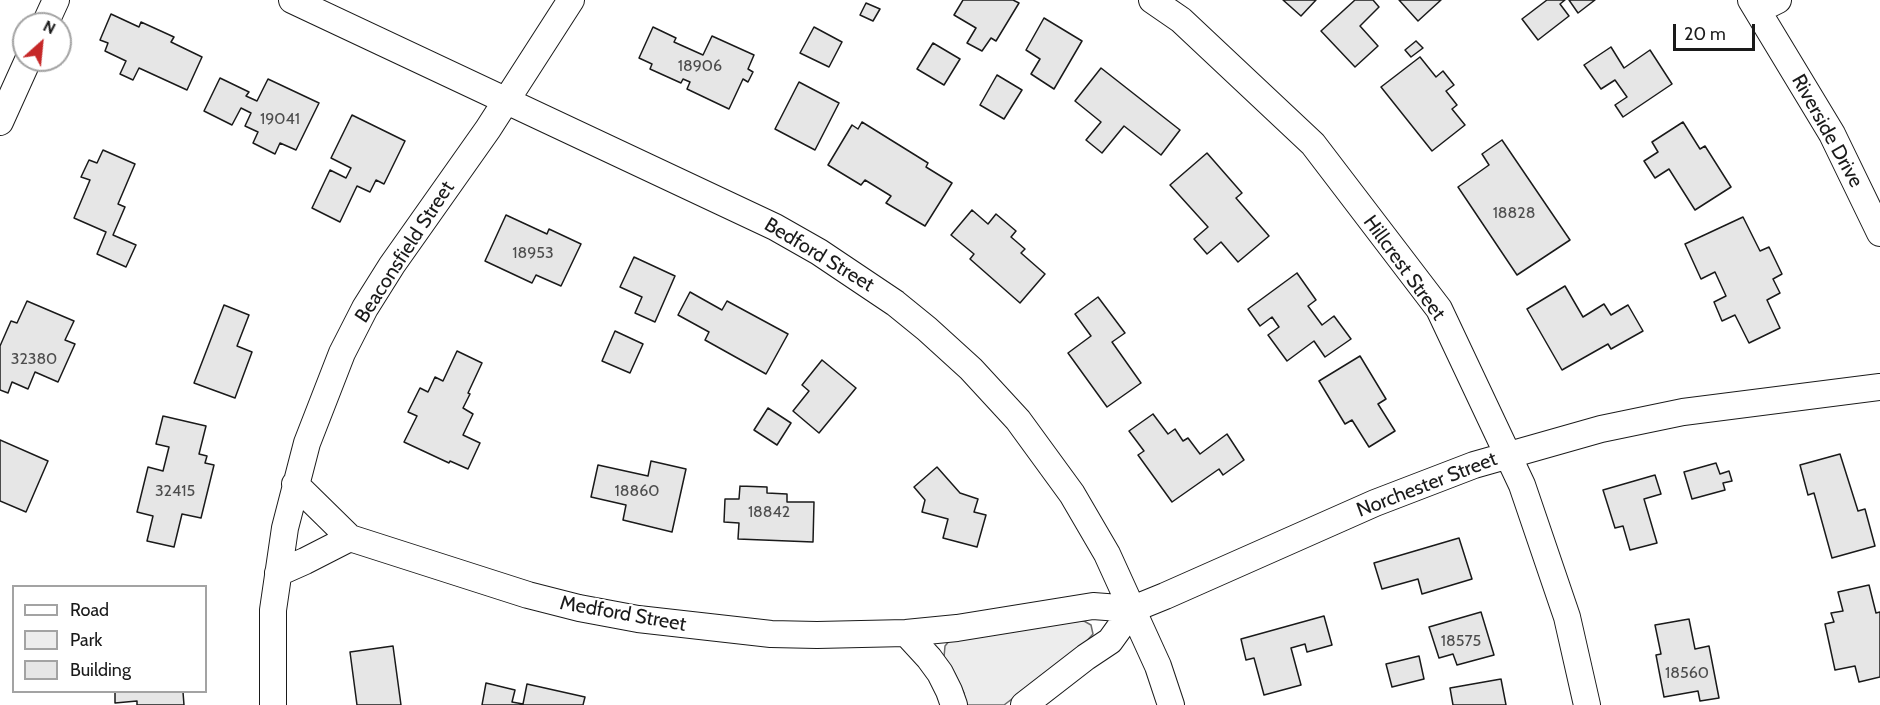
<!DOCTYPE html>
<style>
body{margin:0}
#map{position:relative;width:1880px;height:705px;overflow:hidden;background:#fff;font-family:Cabin,sans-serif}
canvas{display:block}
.legend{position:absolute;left:12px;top:585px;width:195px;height:108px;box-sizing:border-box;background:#fff;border:2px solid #a3a3a3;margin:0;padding:8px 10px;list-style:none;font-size:18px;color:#1a1a1a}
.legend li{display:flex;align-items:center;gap:12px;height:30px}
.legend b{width:30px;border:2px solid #a3a3a3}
.north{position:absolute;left:12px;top:12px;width:60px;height:60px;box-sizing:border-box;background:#fff;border:2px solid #a3a3a3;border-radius:50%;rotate:27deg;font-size:16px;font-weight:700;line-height:24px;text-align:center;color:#1a1a1a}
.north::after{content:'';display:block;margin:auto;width:21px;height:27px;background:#c62828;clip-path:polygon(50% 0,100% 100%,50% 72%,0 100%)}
.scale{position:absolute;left:1673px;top:24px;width:82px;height:27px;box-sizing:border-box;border:3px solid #1a1a1a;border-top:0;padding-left:8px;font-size:18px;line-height:21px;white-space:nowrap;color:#1a1a1a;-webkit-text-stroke:4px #fff;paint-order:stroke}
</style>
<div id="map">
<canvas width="1880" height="705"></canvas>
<ul class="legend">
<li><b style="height:8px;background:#fff"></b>Road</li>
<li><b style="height:16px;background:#ededed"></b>Park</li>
<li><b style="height:16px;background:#e6e6e6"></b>Building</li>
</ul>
<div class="north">N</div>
<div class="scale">20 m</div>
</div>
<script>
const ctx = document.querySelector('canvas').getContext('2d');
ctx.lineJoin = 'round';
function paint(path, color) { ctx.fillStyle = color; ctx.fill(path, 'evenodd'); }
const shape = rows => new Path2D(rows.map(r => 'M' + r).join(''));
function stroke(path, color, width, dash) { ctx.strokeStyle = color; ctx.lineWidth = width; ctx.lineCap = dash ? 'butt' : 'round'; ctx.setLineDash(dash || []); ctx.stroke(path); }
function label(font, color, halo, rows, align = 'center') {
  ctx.font = font + ' Cabin,sans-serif'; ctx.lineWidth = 4.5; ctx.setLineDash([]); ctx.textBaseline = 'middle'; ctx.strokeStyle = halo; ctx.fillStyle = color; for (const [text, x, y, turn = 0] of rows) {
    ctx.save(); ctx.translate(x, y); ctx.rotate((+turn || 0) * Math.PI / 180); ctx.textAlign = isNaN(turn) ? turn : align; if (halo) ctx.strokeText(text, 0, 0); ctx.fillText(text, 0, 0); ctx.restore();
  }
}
const green = shape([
 [1084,621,1091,625,1093,634,1084,644,1004,705,966,705,964,693,955,674,944,657,945,646,950,640,1067,622,1084,621]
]);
const building = shape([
 [963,0,1013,0,1019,3,996,41,991,38,982,51,967,43,976,28,954,15,963,0],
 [1283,0,1316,0,1301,16,1283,0],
 [1355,0,1373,0,1379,7,1360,26,1378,46,1355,67,1321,31,1355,0],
 [1399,0,1441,0,1418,21,1399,0],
 [1547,0,1565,0,1560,4,1569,16,1538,40,1522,19,1547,0],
 [1569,0,1595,0,1578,13,1569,0],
 [866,3,880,9,873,21,860,15,866,3],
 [111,14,139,27,141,22,174,37,171,42,202,57,187,90,139,68,133,80,120,74,126,61,105,51,108,43,100,40,111,14],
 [1044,18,1082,41,1054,89,1031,74,1040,59,1026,50,1044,18],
 [653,27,676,38,674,42,703,55,712,36,754,55,748,69,753,72,748,82,743,79,729,109,687,89,690,82,683,79,681,83,650,69,652,64,639,58,653,27],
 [814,27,842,42,829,67,800,53,814,27],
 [1416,41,1423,48,1411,57,1405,50,1416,41],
 [933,43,960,59,944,85,917,69,933,43],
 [1611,47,1624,68,1650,50,1672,84,1623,117,1615,105,1627,97,1615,80,1601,89,1584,65,1611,47],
 [1420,57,1436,77,1443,71,1454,85,1446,91,1457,105,1452,109,1465,125,1432,151,1381,87,1420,57],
 [1101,68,1180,130,1161,155,1124,126,1102,153,1086,140,1101,122,1075,101,1101,68],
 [997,75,1022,90,1004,119,980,105,997,75],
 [220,78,249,92,246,96,257,101,268,79,319,103,296,150,280,143,275,154,253,143,258,132,245,126,251,113,241,108,232,125,204,111,220,78],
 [799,82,839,103,815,150,775,129,799,82],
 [352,115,405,141,384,184,376,180,370,192,357,186,340,222,312,208,330,170,346,178,351,168,331,158,352,115],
 [862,122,928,163,926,167,952,183,925,226,886,203,891,196,865,180,861,185,828,165,852,125,858,129,862,122],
 [1683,122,1700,149,1705,146,1731,187,1695,210,1669,169,1655,178,1644,161,1658,152,1652,142,1683,122],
 [1502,140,1570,240,1517,275,1458,187,1489,165,1482,154,1502,140],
 [103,150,135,164,118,204,125,207,113,235,136,245,126,267,97,254,106,232,74,218,90,180,81,177,89,160,97,163,103,150],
 [1207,153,1242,193,1236,198,1269,236,1238,262,1221,242,1207,254,1194,239,1208,227,1170,185,1207,153],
 [972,210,988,224,996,214,1016,231,1011,237,1025,249,1021,253,1045,274,1020,303,970,259,974,254,951,235,972,210],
 [506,215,547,234,549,229,581,244,561,286,536,275,532,283,485,261,506,215],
 [1743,217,1760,251,1769,247,1782,274,1773,279,1780,293,1767,300,1780,328,1749,343,1735,315,1722,321,1714,302,1726,296,1715,272,1701,279,1685,244,1743,217],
 [634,257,675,276,655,322,635,313,642,297,620,287,634,257],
 [1297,273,1316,300,1308,306,1322,325,1334,316,1351,339,1325,357,1314,341,1287,361,1268,335,1279,327,1272,317,1260,326,1248,309,1297,273],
 [1565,286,1583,317,1604,304,1611,315,1628,305,1643,331,1611,349,1608,344,1562,370,1527,309,1565,286],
 [690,292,722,310,727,301,788,334,766,374,705,340,709,332,678,315,690,292],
 [1098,297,1125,333,1112,342,1141,383,1107,407,1068,353,1091,336,1075,314,1098,297],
 [27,301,74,321,65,340,75,344,58,382,35,372,28,389,12,382,8,393,0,390,0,346,11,321,17,323,27,301],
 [224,305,249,315,237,346,252,352,235,398,194,383,224,305],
 [615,331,643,344,630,373,602,361,615,331],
 [457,351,482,363,468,393,470,394,463,408,473,414,463,435,480,443,468,469,450,461,449,463,404,442,417,416,408,412,420,388,428,392,435,377,443,381,457,351],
 [1360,356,1386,399,1378,404,1395,431,1369,447,1352,420,1345,424,1319,381,1360,356],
 [822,360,856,388,819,433,793,411,809,391,802,385,822,360],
 [768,408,791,423,777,445,754,430,768,408],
 [1153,414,1168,434,1175,429,1183,441,1188,438,1200,454,1227,434,1244,460,1223,475,1219,469,1172,502,1138,455,1144,451,1129,431,1153,414],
 [163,416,206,426,199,454,207,456,205,463,214,465,201,518,182,514,174,547,147,541,153,516,137,512,148,467,163,471,169,447,156,444,163,416],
 [0,440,48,461,26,512,0,501,0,440],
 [1840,454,1858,511,1865,509,1875,546,1832,558,1814,493,1808,495,1800,465,1840,454],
 [651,461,686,469,672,532,623,520,626,505,591,497,598,465,648,476,651,461],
 [1716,463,1720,474,1729,471,1732,481,1723,483,1725,490,1692,499,1684,472,1716,463],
 [937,467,960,493,978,499,974,512,986,515,977,547,943,538,948,519,922,512,925,500,914,487,937,467],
 [1655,475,1661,494,1644,499,1657,543,1630,550,1623,526,1615,528,1603,490,1655,475],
 [740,486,767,487,767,493,787,494,787,502,814,502,813,542,738,539,739,523,724,522,725,499,739,499,740,486],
 [1459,538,1472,579,1422,594,1418,579,1382,589,1374,563,1459,538],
 [1869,585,1876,613,1880,612,1880,677,1859,682,1855,666,1835,670,1825,624,1834,622,1831,613,1843,611,1838,592,1869,585],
 [1481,612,1494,655,1457,665,1453,654,1439,658,1429,627,1481,612],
 [1324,616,1332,645,1307,652,1305,644,1291,648,1301,685,1264,695,1254,658,1246,660,1241,639,1324,616],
 [1689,619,1695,649,1709,646,1719,698,1700,701,1698,691,1664,697,1656,655,1661,654,1655,625,1689,619],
 [393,646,401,705,357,705,350,652,393,646],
 [1419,656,1424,679,1392,687,1386,664,1419,656],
 [1501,679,1506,705,1453,705,1450,688,1501,679],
 [486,683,515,690,512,702,523,704,527,684,585,697,583,705,482,705,486,683],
 [115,692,183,692,184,705,137,705,137,701,115,703,115,692]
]);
const street = shape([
 [292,0,775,227,819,252,895,303,927,329,971,369,1018,420,1072,494,1107,554,1158,666,1171,705],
 [1152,0,1181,20,1313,144,1439,309,1522,485,1567,617,1587,705],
 [1751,0,1832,134,1880,233],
 [1758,10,1778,0],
 [45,24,56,0],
 [0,122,28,60],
 [295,484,350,538,528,595,579,608,638,619,771,634,817,635,906,633,957,628,1093,606,1133,609],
 [278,573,305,561,350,538],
 [906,633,929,658,940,673,949,691,954,705],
 [273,705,273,610,285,528,307,443,342,353,365,308,392,265,488,129,571,0],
 [1024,705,1086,657,1110,641,1133,609,1165,596,1375,503,1474,465,1601,429,1683,412,1880,387]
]);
const numberNames = [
 ["18906",700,66],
 ["19041",280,119],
 ["18828",1514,213],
 ["18953",533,253],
 ["32380",34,359],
 ["32415",175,491],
 ["18860",637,491],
 ["18842",769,512],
 ["18575",1461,641],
 ["18560",1687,673]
];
const streetNames = [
 ["Riverside Drive",1827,131,61],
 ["Beaconsfield Street",405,252,-57],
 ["Bedford Street",819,255,31],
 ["Hillcrest Street",1404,268,54],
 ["Norchester Street",1427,485,-21],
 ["Medford Street",623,614,10]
];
paint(green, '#ededed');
stroke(green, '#6a6a6a', 1.5);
paint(building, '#e6e6e6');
stroke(building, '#1a1a1a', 1.5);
stroke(street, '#1a1a1a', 28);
stroke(street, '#fff', 26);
label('16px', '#4d4d4d', null, numberNames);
label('20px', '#1a1a1a', '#fff', streetNames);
</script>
